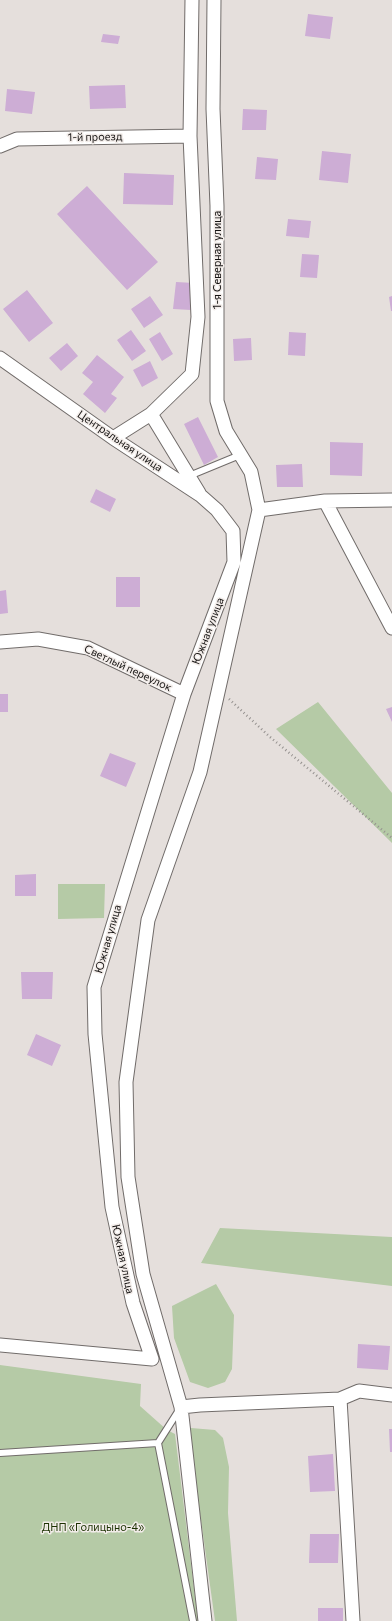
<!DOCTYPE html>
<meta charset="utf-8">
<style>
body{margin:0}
canvas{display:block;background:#e5dfdc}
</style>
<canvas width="392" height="1621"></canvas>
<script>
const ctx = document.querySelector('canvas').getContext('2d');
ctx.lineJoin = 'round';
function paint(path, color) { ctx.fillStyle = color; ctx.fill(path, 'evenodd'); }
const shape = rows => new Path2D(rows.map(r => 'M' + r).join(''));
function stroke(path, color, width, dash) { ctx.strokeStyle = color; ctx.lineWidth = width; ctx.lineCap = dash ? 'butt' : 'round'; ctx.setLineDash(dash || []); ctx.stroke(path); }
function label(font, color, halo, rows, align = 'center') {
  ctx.font = font + ' Commissioner,sans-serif'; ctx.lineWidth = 3; ctx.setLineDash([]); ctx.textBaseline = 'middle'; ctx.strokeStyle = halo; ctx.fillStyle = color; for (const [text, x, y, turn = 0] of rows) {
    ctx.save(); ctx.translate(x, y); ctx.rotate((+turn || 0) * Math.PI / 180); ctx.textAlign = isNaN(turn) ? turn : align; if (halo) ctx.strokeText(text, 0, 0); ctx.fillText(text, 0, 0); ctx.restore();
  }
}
const green = shape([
 [318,702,392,793,392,843,276,729],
 [58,884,105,884,104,918,58,919],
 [220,1228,392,1237,392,1286,201,1263],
 [216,1284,234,1315,232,1369,225,1382,208,1388,190,1382,174,1338,172,1306],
 [0,1365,141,1384,140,1406,167,1430,175,1434,198,1621,0,1621],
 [191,1428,215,1430,223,1438,229,1467,228,1513,237,1621,215,1621,195,1477,189,1438]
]);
const building = shape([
 [308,14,333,17,330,39,305,36],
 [103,34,120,36,118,44,101,42],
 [125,85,126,108,90,109,89,86],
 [7,89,35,92,32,114,5,111],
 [243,109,267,110,266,130,242,130],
 [322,151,351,154,348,183,319,180],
 [257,157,278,159,276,180,255,179],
 [124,173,174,175,173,205,123,204],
 [87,186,158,262,127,290,57,214],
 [288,219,311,221,309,238,286,236],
 [302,254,319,255,317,278,300,277],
 [176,282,194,283,191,310,173,309],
 [27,290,53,323,29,342,3,309],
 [150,296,163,315,144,328,131,309],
 [392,296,392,311,391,311,389,297],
 [131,330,146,351,132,361,117,340],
 [160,332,173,354,162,361,149,339],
 [289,332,306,333,305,356,288,355],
 [251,338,252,360,234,361,233,339],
 [67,343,78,356,61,371,49,358],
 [97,355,124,377,111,394,117,398,105,413,83,394,93,382,82,373],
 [150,361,158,378,142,387,133,370],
 [198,417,218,457,204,465,184,424],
 [330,442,363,443,362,476,330,475],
 [302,464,303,487,277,487,276,465],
 [96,489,116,499,110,512,90,502],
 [116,577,140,577,140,607,116,607],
 [6,590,8,613,0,614,0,591],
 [0,694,8,694,8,712,0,712],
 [392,707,392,722,386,709],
 [110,753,136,763,126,787,100,776],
 [36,874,36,896,15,896,15,875],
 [21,972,53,972,52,999,22,999],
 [36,1034,61,1045,52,1066,27,1055],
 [358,1344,390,1346,388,1370,357,1368],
 [389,1429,392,1429,392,1452,390,1452],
 [333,1454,335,1491,310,1492,308,1456],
 [310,1534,339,1534,338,1563,309,1563],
 [318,1608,343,1608,343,1621,318,1621]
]);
const path = shape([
 [229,699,270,737,392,838]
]);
const service = shape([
 [189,476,240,455],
 [179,1410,158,1443,193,1621],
 [0,1453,158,1443]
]);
const minor = shape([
 [214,0,213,109,217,206,217,401,226,431,251,472,259,510],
 [0,146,17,139,190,136],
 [0,358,113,438,200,495,217,510,233,531,234,562,184,694,94,987,95,1034,112,1207,133,1303,152,1359,0,1345],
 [151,414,199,493],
 [113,438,151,414,192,374,198,317,190,136,192,0],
 [325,501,392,628],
 [0,642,38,639,88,648,184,694],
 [340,1399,353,1621],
 [181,1407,200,1405,340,1399,359,1391,392,1395],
 [205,1621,181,1407,143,1274,128,1177,126,1082,148,920,200,772,259,510,325,501,392,500]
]);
const streetNames = [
 ["1-й проезд",95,137,-1],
 ["1-я Северная улица",217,260,-90],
 ["Центральная улица",120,441,34],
 ["Южная улица",208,631,-69],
 ["Светлый переулок",128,668,25],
 ["Южная улица",108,939,-74],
 ["Южная улица",123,1259,78]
];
const parkNames = [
 ["ДНП «Голицыно-4»",93,1527]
];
paint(green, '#b5caa6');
paint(building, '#cdadd5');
stroke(service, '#716c6a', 8);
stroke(minor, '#716c6a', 15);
stroke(path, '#95918f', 2.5, [1, 3]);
stroke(service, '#fff', 6);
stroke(minor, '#fff', 13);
label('11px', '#151312', '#f2ece9', streetNames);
label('11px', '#1b3101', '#f2ece9', parkNames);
</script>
